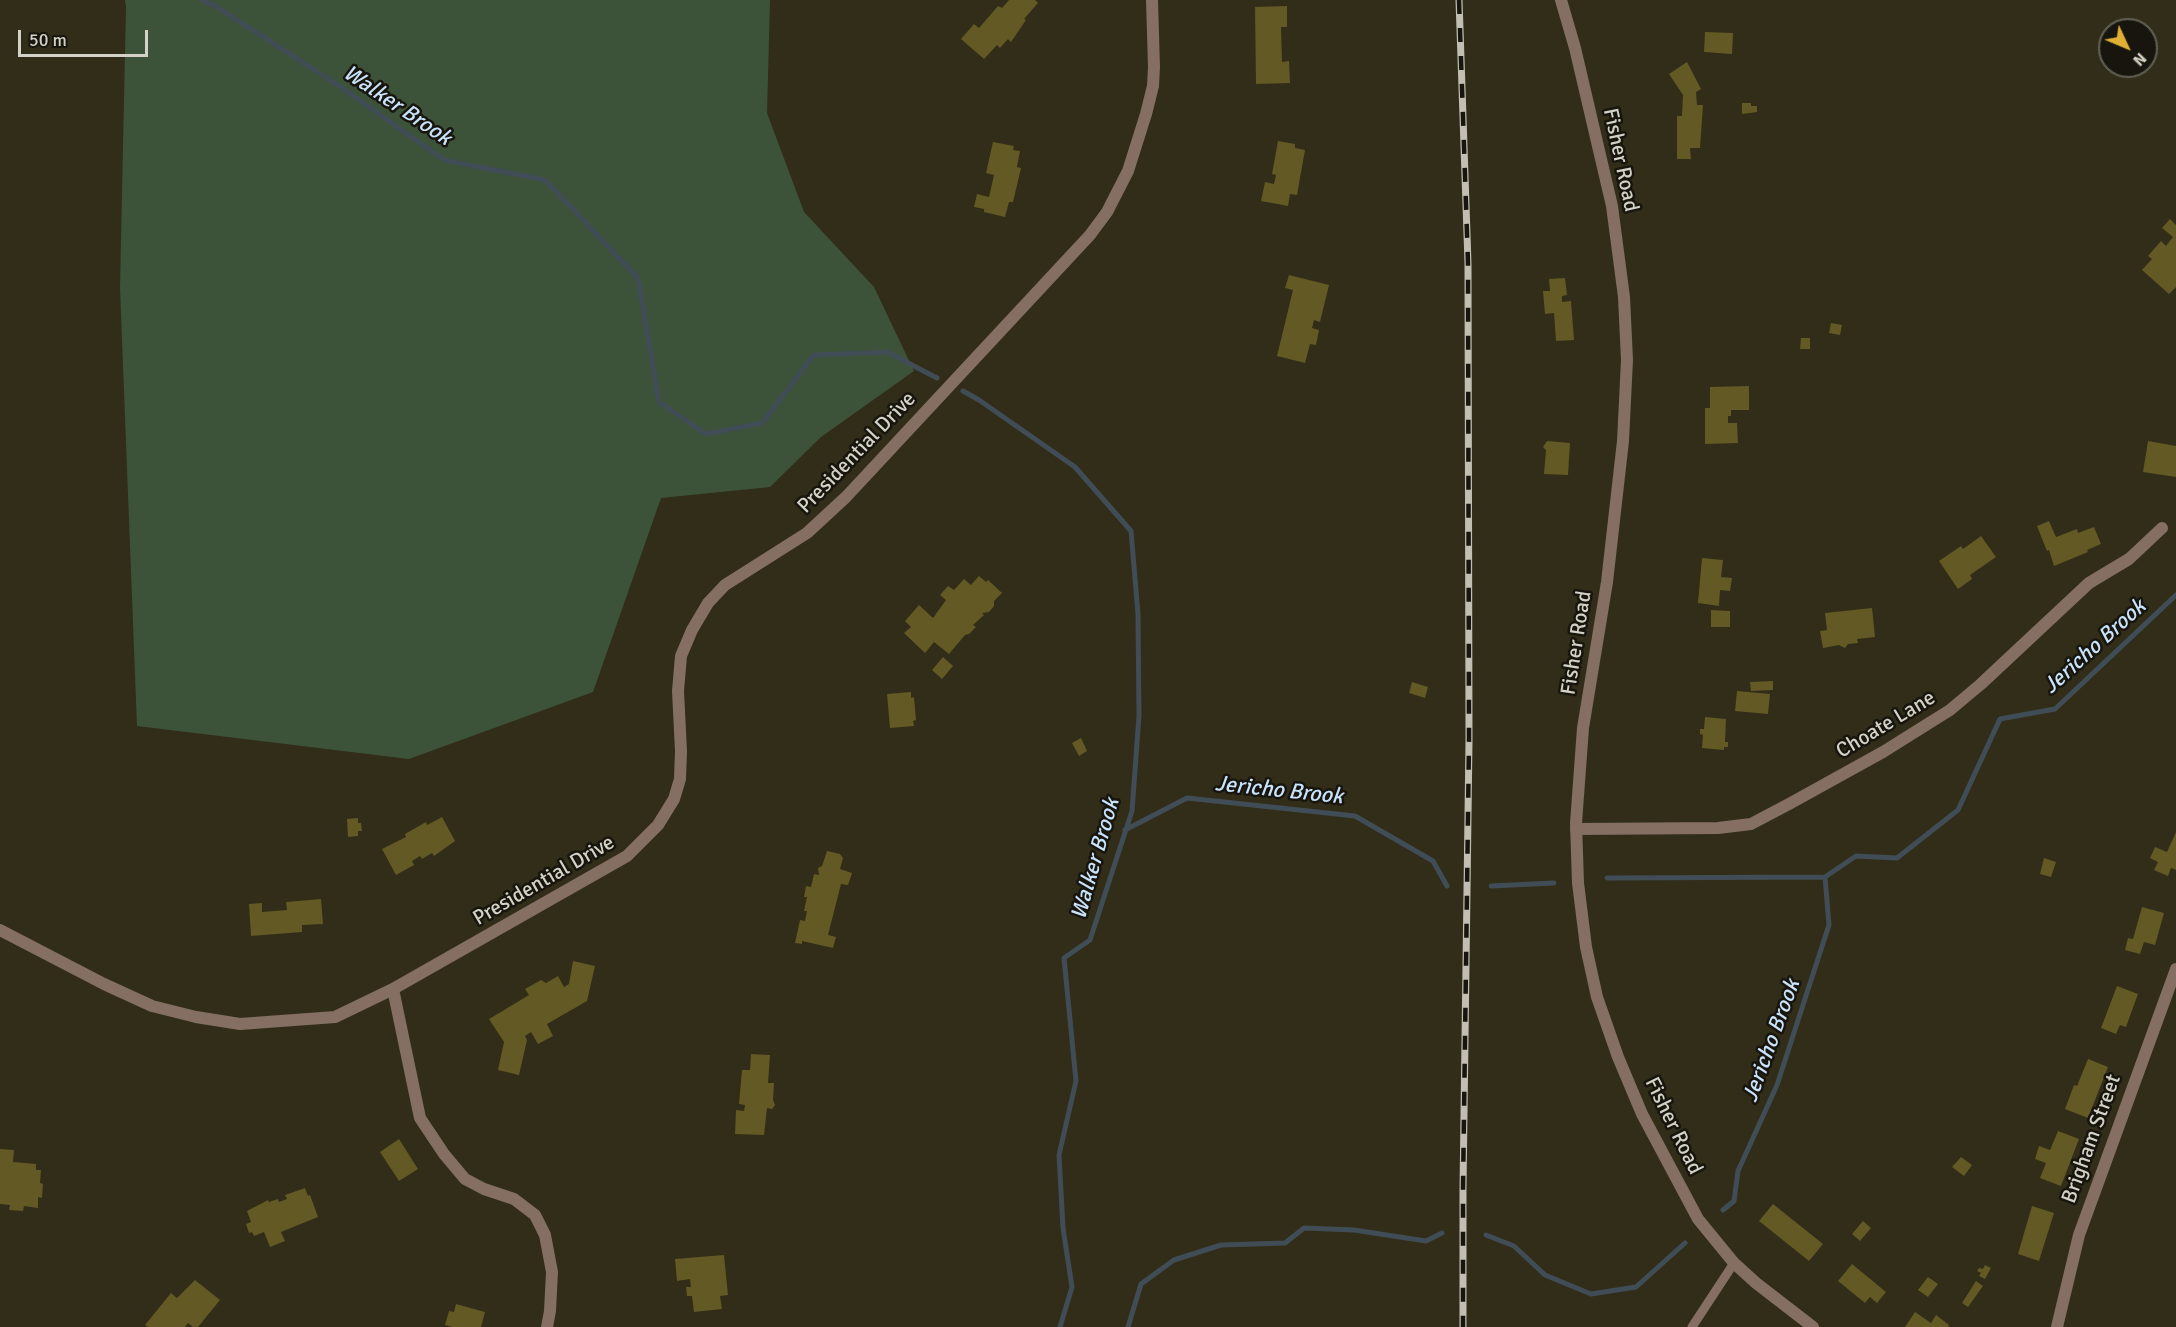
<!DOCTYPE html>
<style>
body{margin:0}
#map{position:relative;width:2176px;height:1327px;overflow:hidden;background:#312d19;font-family:Signika,sans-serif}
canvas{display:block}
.north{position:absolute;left:2098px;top:18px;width:60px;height:60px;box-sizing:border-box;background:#17150d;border:2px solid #636157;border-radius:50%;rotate:134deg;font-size:16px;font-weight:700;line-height:24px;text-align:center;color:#d4d2c6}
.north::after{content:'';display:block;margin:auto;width:21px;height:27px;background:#e0b034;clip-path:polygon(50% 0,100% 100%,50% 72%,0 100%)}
.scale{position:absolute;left:18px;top:30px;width:130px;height:27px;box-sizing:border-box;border:3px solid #d4d2c6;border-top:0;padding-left:8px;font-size:18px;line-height:21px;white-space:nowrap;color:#d4d2c6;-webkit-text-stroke:4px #17150d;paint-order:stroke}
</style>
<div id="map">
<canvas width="2176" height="1327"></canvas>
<div class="north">N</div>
<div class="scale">50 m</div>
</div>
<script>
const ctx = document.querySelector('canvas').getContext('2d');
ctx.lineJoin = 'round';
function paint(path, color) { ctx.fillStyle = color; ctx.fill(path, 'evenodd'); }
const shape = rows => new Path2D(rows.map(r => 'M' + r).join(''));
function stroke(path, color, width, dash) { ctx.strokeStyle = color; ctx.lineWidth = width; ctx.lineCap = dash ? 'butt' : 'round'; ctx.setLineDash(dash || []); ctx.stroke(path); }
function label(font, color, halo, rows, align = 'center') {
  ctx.font = font + ' Signika,sans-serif'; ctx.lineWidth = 5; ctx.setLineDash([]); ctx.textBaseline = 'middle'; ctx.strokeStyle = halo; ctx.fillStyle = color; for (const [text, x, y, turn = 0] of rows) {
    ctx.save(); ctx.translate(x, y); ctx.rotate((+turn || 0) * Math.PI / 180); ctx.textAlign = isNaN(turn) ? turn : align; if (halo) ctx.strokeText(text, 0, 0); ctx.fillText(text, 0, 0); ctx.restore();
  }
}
const green = shape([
 [125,0,770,0,767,113,804,212,874,287,914,371,821,437,770,487,661,498,593,692,409,759,137,726,120,288,126,7]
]);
const stream = shape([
 [202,0,217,7,341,87,444,160,545,180,638,278,659,402,706,434,762,423,814,355,887,352,937,378],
 [963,391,979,400,1075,467,1131,531,1138,614,1139,716,1132,811,1090,940,1064,958,1076,1081,1059,1155,1063,1228,1072,1287,1060,1327],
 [1125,830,1187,798,1355,816,1433,861,1447,886],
 [1607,878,1825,877],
 [1491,886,1554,883],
 [1723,1210,1734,1201,1738,1171,1777,1085,1829,925,1825,877,1856,856,1897,858,1958,810,2000,719,2055,709,2176,595],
 [1486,1235,1514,1246,1545,1275,1591,1294,1636,1287,1685,1243],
 [1128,1327,1141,1284,1174,1260,1221,1245,1285,1243,1304,1228,1354,1230,1426,1241,1442,1233]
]);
const building = shape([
 [1009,0,1035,0,1038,3,1024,19,1026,20,1011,42,1008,39,1000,48,997,45,984,59,961,39,974,24,979,28,998,6,1002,8],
 [1287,6,1287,27,1281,27,1282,62,1289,61,1290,83,1256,84,1255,7],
 [1705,32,1733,33,1732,54,1704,52],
 [1687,62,1701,89,1696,92,1697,105,1703,105,1700,148,1690,148,1691,159,1677,159,1677,116,1682,116,1683,95,1669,74],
 [1742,103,1751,103,1751,106,1757,106,1757,112,1742,114],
 [1278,141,1295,144,1295,148,1305,150,1297,195,1290,194,1288,206,1261,201,1265,182,1274,184,1276,175,1272,174],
 [993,142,1014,146,1013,150,1020,151,1017,167,1021,168,1013,202,1009,202,1005,217,984,212,984,209,974,207,977,194,989,197,994,175,986,173],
 [2170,219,2176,225,2176,287,2169,294,2142,270,2152,259,2148,256,2161,241,2166,246,2173,237,2162,228],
 [1289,275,1329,285,1320,322,1314,320,1312,328,1319,330,1316,345,1310,344,1305,363,1277,356,1293,290,1285,288],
 [1565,278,1567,295,1562,296,1562,302,1571,301,1574,340,1556,341,1554,313,1545,314,1543,291,1550,291,1549,279],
 [1831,323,1842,325,1840,335,1829,333],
 [1801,338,1810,338,1810,349,1800,349],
 [1749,386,1749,410,1731,410,1731,416,1728,416,1728,423,1737,423,1738,443,1705,444,1705,408,1710,408,1710,387],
 [1547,441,1570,443,1568,475,1544,474,1546,450,1543,447],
 [2148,441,2176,446,2176,477,2143,472],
 [2049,521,2056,537,2077,529,2078,533,2094,527,2101,544,2087,550,2088,552,2054,566,2049,550,2047,551,2037,526],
 [1981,536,1996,557,1970,575,1972,579,1958,589,1939,561,1961,546,1963,549],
 [1702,558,1723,560,1721,577,1732,578,1730,591,1720,590,1719,606,1698,603],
 [979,576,986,582,988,580,1002,593,994,601,994,606,989,612,982,613,984,615,973,625,976,627,969,634,965,635,949,654,934,642,925,653,904,633,911,627,905,621,919,605,933,618,946,600,940,595,948,586,954,590,964,579,971,585],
 [1872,608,1875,637,1857,639,1858,643,1848,644,1845,648,1839,645,1823,648,1820,631,1827,630,1825,613],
 [1711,610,1730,611,1730,627,1711,627],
 [943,657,953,666,942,679,932,670],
 [1773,681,1773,690,1751,691,1750,682],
 [1412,682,1428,687,1425,698,1409,693],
 [1737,691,1770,694,1768,714,1735,711],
 [911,692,911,698,914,697,916,720,913,721,914,726,890,728,887,694],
 [1705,717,1726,719,1725,742,1728,742,1728,747,1724,747,1724,750,1702,748,1703,735,1700,734,1700,729,1704,729],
 [1081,738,1087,751,1079,756,1072,743],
 [442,817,455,841,434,856,432,853,422,859,420,856,412,861,414,865,396,875,382,849,406,837,405,834,426,822,427,825],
 [358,818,358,823,361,823,362,831,358,831,358,836,348,837,347,819],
 [2176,832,2176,870,2171,868,2168,876,2154,870,2158,862,2150,858,2155,847,2167,852],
 [827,851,840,854,843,858,840,869,852,873,848,885,841,884,828,935,836,937,833,948,802,941,802,944,795,943,800,920,805,921,807,911,804,911,807,897,804,897,806,886,811,887,814,874,819,875,818,868,822,866],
 [2044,858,2056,862,2051,877,2040,874],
 [321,899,323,924,302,925,302,932,251,936,249,904,262,903,262,912,287,910,286,902],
 [2142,907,2164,913,2155,945,2144,942,2140,954,2125,950,2128,938,2133,939],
 [573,961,595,966,587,1001,547,1024,553,1036,538,1044,531,1032,525,1036,527,1040,519,1075,498,1070,504,1042,489,1019,529,995,525,989,541,980,546,983,558,976,564,987,569,984],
 [2117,986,2138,994,2126,1027,2120,1025,2116,1034,2101,1028],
 [751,1054,770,1055,768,1083,774,1083,773,1100,775,1105,772,1109,767,1108,764,1135,735,1134,736,1110,744,1111,745,1105,739,1104,742,1070,750,1070],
 [2088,1059,2108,1067,2088,1118,2065,1109,2074,1085,2077,1086],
 [2058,1131,2079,1139,2061,1186,2040,1178,2046,1163,2035,1159,2039,1146,2050,1150],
 [399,1139,418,1169,399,1181,380,1152],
 [0,1149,14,1150,13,1162,36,1164,36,1170,41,1170,40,1183,43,1184,42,1198,38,1197,38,1208,24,1206,23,1211,9,1210,10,1205,0,1204],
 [1961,1157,1972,1165,1964,1176,1952,1167],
 [305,1188,308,1196,310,1195,318,1217,281,1232,285,1241,270,1247,264,1232,254,1236,252,1232,249,1233,246,1224,251,1222,247,1211,268,1200,269,1202,278,1199,279,1202,287,1199,285,1195],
 [1773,1204,1823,1244,1809,1261,1759,1221],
 [2032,1206,2054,1213,2039,1261,2018,1254],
 [1863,1221,1871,1228,1860,1241,1852,1234],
 [724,1255,728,1295,720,1296,722,1309,694,1312,692,1296,687,1296,686,1287,691,1287,690,1279,677,1281,675,1259],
 [1852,1264,1886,1292,1877,1303,1870,1297,1865,1303,1838,1281],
 [1985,1265,1991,1268,1985,1279,1979,1276,1981,1273,1977,1271,1979,1268,1983,1269],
 [1928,1277,1938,1284,1928,1297,1918,1290],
 [195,1280,220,1300,198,1327,193,1327,188,1323,185,1327,148,1327,145,1325,171,1293,177,1298],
 [1976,1281,1983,1286,1968,1307,1962,1303],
 [456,1304,485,1312,481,1327,452,1327,445,1325,449,1311,454,1312],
 [1915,1312,1931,1323,1936,1315,1949,1325,1948,1327,1905,1327]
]);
const service = shape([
 [1692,1327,1734,1263]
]);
const minor = shape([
 [1576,829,1718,828,1751,824,1789,804,1883,752,1950,710,1981,684,2089,583,2129,559,2162,528],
 [0,930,104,984,152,1006,196,1017,240,1024,335,1017,393,989,627,856,658,825,674,799,680,779,681,751,678,691,681,656,692,630,708,603,725,585,807,533,846,497,1090,235,1107,212,1128,171,1146,114,1153,86,1154,67,1152,0],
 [393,989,420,1118,444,1154,465,1179,484,1189,514,1199,535,1215,545,1235,552,1272,550,1311,547,1327]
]);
const tertiary = shape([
 [1561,0,1575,48,1612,206,1624,297,1627,360,1623,441,1607,582,1583,728,1576,823,1578,883,1586,947,1597,997,1618,1057,1642,1114,1698,1219,1734,1263,1756,1283,1813,1327],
 [2057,1327,2079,1235,2176,969]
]);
const rail = shape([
 [1459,0,1468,263,1469,741,1463,1189,1463,1327]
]);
const streetNames = [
 ["Fisher Road",1620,160,78],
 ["Presidential Drive",857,453,-46],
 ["Fisher Road",1577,643,-81],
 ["Choate Lane",1886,725,-31],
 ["Presidential Drive",544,881,-30],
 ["Fisher Road",1673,1126,64],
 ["Brigham Street",2092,1139,-70]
];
const waterNames = [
 ["Walker Brook",397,106,34],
 ["Jericho Brook",2095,647,-42],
 ["Jericho Brook",1279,791,6],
 ["Walker Brook",1096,859,-74],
 ["Jericho Brook",1772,1041,-70]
];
paint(green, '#3d5339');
stroke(stream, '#404d56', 5);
paint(building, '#625924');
stroke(service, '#846f62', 9);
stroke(minor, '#846f62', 12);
stroke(tertiary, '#846f62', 12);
stroke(rail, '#c2bfb2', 7);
stroke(rail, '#17150d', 4.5, [14]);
label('21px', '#d4d2c6', '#17150d', streetNames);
label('italic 22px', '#c9e3fa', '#17150d', waterNames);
</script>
